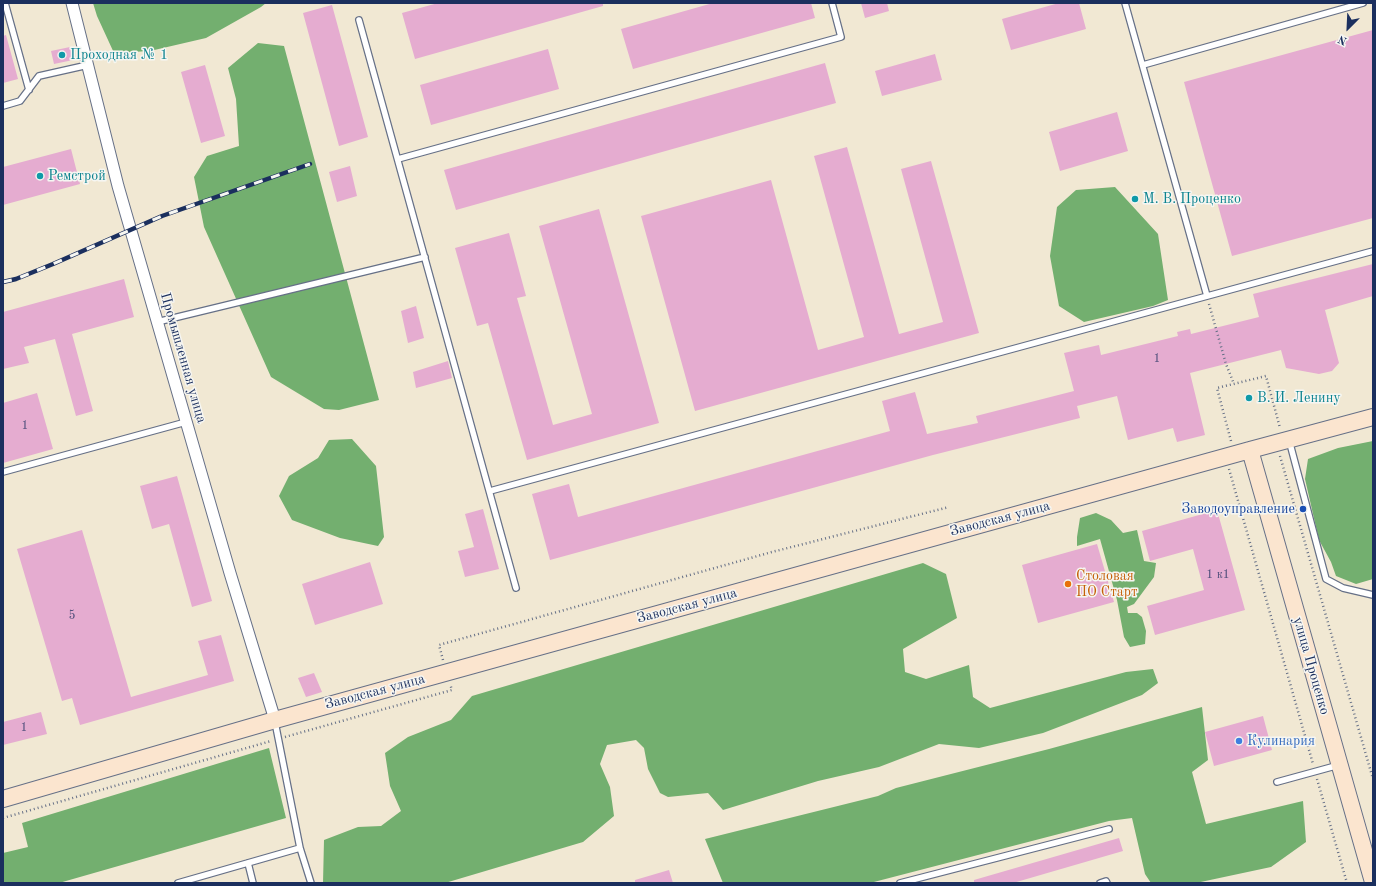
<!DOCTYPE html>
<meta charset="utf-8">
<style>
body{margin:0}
#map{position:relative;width:1376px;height:886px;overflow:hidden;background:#f1e8d3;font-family:"Old Standard TT",serif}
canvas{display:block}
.frame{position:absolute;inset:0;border:4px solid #1b2f5e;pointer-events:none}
.north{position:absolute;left:1328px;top:8px;width:40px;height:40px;-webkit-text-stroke:3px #f6f6f2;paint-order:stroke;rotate:204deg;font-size:11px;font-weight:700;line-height:16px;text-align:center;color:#1b2f5e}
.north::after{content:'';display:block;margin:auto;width:14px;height:18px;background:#1b2f5e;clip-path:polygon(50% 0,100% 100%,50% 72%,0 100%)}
</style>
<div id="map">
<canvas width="1376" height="886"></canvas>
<div class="frame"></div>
<div class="north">N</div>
</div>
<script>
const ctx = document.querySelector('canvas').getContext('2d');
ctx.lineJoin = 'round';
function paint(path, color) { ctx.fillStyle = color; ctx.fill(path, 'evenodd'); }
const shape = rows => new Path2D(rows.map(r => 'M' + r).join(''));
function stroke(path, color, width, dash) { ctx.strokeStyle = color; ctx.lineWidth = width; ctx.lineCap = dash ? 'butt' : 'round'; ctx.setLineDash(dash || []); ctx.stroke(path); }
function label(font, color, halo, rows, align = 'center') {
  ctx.font = font + ' "Old Standard TT",serif'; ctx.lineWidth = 3; ctx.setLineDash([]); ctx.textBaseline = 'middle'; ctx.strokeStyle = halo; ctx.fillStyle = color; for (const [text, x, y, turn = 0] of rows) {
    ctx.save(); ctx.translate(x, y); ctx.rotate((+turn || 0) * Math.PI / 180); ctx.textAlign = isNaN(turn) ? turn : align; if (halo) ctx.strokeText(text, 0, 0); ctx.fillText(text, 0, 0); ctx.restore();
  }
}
const forest = shape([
 [93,3,266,3,261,7,206,38,150,51,114,53,97,16],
 [258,43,284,46,379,400,339,410,324,409,271,377,204,227,194,177,207,156,239,146,236,99,228,68],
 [1115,187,1158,234,1168,300,1153,306,1084,322,1059,306,1050,256,1057,207,1076,190],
 [352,439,376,466,384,537,378,546,340,538,292,520,279,496,289,476,318,458,329,440],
 [1373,441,1373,579,1356,584,1336,576,1331,562,1319,540,1305,479,1308,459,1338,448],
 [1096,513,1111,520,1123,533,1137,530,1144,561,1156,563,1154,577,1134,604,1127,607,1128,613,1137,613,1142,617,1146,631,1145,644,1130,647,1124,637,1117,600,1100,539,1077,546,1077,537,1080,518],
 [923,563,946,574,957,618,903,649,905,672,926,679,969,665,973,697,990,708,1126,672,1153,669,1158,683,1142,695,1043,733,979,748,939,744,879,767,818,781,723,810,708,793,668,797,660,793,648,769,644,748,636,740,607,745,600,764,610,787,614,816,583,842,445,883,323,883,324,840,358,827,381,826,401,811,390,786,385,753,408,737,451,720,472,696],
 [1202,707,1208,760,1192,772,1206,824,1303,801,1306,842,1271,867,1196,883,1151,883,1145,874,1132,818,1109,821,870,883,723,883,705,839,878,796,896,788,1049,749],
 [269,748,286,818,59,883,3,883,3,853,28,847,22,823]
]);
const building = shape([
 [438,3,603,3,603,6,415,59,402,13],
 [713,3,811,3,815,18,633,69,621,29],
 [861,3,887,3,889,11,865,18],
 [1059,3,1079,3,1086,29,1011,50,1002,19],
 [332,5,368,137,339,146,303,13],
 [1373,30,1373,218,1232,256,1184,82],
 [6,35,18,79,3,83,3,36],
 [70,47,73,60,54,64,51,51],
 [548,49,559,89,431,125,420,85],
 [935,54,942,80,882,96,875,71],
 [825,63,836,103,456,210,444,170],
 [205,65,225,136,201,143,181,72],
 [1117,112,1128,151,1060,171,1049,132],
 [847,147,899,334,943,322,901,169,931,161,979,333,695,411,641,216,771,180,818,350,864,337,814,156],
 [71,149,80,184,3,205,3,167],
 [350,166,357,196,337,202,329,172],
 [599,209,659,423,527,460,488,323,477,326,455,248,509,233,526,296,517,298,553,425,592,414,539,226],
 [1373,264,1373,296,1325,310,1339,363,1332,371,1319,374,1286,368,1281,350,1190,373,1205,435,1177,442,1173,428,1128,440,1117,396,1077,406,1080,418,933,455,550,560,532,494,569,484,578,517,890,431,882,401,915,392,927,434,978,423,976,416,1074,391,1064,353,1099,345,1101,355,1178,336,1177,332,1190,329,1191,334,1259,317,1253,294],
 [124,279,134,317,72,334,93,411,76,416,55,339,24,347,29,363,3,369,3,312],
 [416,306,424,338,408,343,401,311],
 [448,361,452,378,416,388,413,372],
 [37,393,53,449,3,463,3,403],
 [177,476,212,601,192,607,169,524,152,529,140,486],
 [483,509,499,569,465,577,458,551,474,547,465,514],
 [1217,510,1245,610,1155,635,1147,606,1204,590,1193,549,1150,561,1142,531],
 [82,530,131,697,208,675,198,641,221,635,234,681,80,725,72,698,62,701,17,549],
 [1097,544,1114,602,1038,623,1022,565],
 [370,562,383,604,315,625,302,584],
 [314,673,322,692,306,697,298,678],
 [41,712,47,734,3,745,3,722],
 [1263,716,1272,750,1214,766,1205,732],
 [1119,838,1123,851,1013,883,974,883,974,880],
 [669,870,673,883,635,883,635,880]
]);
const path = shape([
 [1209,304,1226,364,1234,384],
 [1231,441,1217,388,1266,376,1280,428],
 [1280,456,1373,779],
 [1229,469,1313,764],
 [443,660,439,645,772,552,949,507],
 [285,737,452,690,450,684],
 [1317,779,1347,883],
 [3,818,271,741]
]);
const service = shape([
 [5,3,29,90],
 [1125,3,1207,296],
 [359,20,516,588],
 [1143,65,1363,3],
 [3,106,20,101,39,76,88,65],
 [398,159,841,37,832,3],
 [157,322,425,257],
 [1289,440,1326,579,1343,588,1373,595],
 [3,472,186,422],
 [490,491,1373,251],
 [275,722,300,848,311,883],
 [1277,782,1339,765],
 [248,863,253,883],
 [178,883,300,848],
 [900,883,1109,829],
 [1100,883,1106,881,1107,883]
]);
const minor = shape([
 [72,3,118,186,230,573,275,720]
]);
const secondary = shape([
 [1250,450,1373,882],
 [3,799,275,720,1250,450,1373,417]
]);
const rail = shape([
 [3,282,16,279,53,264,162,216,310,164]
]);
const markers = [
 [62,55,4,"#0f9aa8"],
 [40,176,4,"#0f9aa8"],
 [1135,199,4,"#0f9aa8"],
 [1249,398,4,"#0f9aa8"],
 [1303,509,4,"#1a4fb4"],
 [1068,584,4,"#e8710a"],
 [1239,741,4,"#3f7fe0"]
];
const numberNames = [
 ["1",1157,359],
 ["1",25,426],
 ["1 к1",1218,575],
 ["5",72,616],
 ["1",24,728]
];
const cultureNames = [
 ["Проходная № 1",70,55],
 ["Ремстрой",48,176],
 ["М. В. Проценко",1143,199],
 ["В. И. Ленину",1257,398]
];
const streetNames = [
 ["Промышленная улица",183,358,74],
 ["Заводская улица",1000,519,-15],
 ["Заводская улица",687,606,-15],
 ["улица Проценко",1311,666,74],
 ["Заводская улица",375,692,-15]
];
const transitNames = [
 ["Заводоуправление",1295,509]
];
const foodNames = [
 ["Столовая",1076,576],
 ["ПО Старт",1076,592]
];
const shopNames = [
 ["Кулинария",1247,741]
];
paint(forest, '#73af6f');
paint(building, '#e5acd0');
stroke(service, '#667087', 8);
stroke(minor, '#667087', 13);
stroke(secondary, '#667087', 18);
stroke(path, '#667087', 2.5, [1, 3]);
stroke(service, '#fff', 5.5);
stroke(minor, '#fff', 11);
stroke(secondary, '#fbe5cf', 16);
stroke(rail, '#1b2f5e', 4.5);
stroke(rail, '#f6f6f2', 3, [9]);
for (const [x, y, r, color] of markers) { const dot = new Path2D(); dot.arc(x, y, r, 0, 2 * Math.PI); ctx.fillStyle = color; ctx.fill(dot); stroke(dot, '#f6f6f2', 1.5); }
label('12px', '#4e4e7a', null, numberNames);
label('14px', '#0d838f', '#f6f6f2', cultureNames, 'left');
label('14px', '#1b2f5e', '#f6f6f2', streetNames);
label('14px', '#164399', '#f6f6f2', transitNames, 'right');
label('14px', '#c56008', '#f6f6f2', foodNames, 'left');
label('14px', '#366cbe', '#f6f6f2', shopNames, 'left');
</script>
